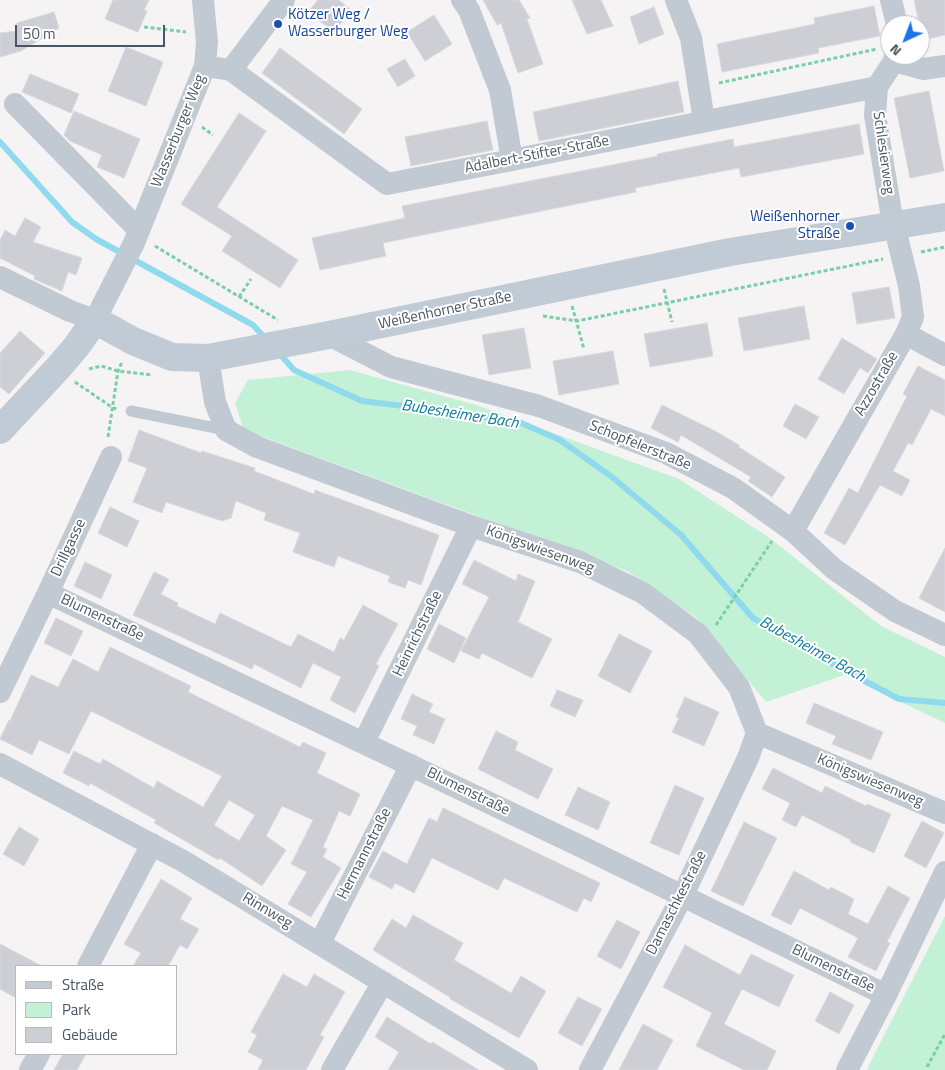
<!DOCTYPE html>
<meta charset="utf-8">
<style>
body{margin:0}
#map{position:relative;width:945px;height:1070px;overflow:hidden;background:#f5f3f3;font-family:"Titillium Web",sans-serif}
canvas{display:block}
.legend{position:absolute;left:15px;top:965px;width:162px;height:90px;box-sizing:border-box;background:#fff;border:1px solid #b7bbc0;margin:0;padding:6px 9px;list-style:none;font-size:15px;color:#4a5661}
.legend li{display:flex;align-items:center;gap:10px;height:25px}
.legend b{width:25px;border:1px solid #b7bbc0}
.north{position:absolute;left:880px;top:15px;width:50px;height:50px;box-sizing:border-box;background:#fff;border:1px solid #b7bbc0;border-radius:50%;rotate:223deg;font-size:14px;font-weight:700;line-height:20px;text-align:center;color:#4a5661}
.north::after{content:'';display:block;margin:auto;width:18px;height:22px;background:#1a73e8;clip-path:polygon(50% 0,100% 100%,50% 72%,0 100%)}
.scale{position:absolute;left:15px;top:25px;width:150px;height:22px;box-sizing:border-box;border:2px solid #4a5661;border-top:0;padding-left:6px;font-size:15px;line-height:18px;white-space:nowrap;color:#4a5661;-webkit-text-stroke:4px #fff;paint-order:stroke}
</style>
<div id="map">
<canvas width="945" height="1070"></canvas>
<ul class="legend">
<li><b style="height:6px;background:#c1cbd6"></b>Straße</li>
<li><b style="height:14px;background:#c3f1d5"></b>Park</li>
<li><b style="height:14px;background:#cdcfd5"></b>Gebäude</li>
</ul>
<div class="north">N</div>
<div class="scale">50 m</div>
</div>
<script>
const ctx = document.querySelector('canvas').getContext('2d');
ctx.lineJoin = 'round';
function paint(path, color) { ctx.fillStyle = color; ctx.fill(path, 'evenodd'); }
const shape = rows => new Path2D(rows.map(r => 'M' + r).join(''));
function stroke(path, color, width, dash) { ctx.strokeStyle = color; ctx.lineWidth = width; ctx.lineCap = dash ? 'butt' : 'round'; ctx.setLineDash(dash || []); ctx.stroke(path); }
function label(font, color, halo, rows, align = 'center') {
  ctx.font = font + ' "Titillium Web",sans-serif'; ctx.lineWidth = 4; ctx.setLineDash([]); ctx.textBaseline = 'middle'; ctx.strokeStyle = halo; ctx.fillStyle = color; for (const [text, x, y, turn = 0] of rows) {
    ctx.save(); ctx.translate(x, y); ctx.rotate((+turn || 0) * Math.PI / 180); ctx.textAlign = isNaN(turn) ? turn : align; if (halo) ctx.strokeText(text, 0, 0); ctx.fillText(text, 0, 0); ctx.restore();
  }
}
const green = shape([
 [350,370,476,405,679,479,767,536,881,626,945,657,945,723,844,675,766,702,698,619,627,571,244,430,235,403,248,380],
 [945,916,945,1070,867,1070,875,1053]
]);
const stream = shape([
 [0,142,72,222,96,239,253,325,266,339],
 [278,352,294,370,362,401,445,411,519,422,560,440,612,477,681,535,753,618,818,656,899,699,945,703]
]);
const building = shape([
 [113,0,149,0,144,10,147,11,138,32,105,19,113,0],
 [318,0,339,0,351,10,334,32,308,12,318,0],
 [483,0,519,0,530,18,527,19,543,64,518,73,501,23,497,25,483,0],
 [572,0,601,0,613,26,587,34,572,0],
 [914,0,945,0,945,35,923,40,914,0],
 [874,6,880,36,818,48,819,53,722,72,717,44,815,24,814,18,874,6],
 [654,7,664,34,639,44,630,17,654,7],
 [54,12,59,28,21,51,0,57,0,33,17,31,17,23,54,12],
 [434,15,452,44,425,61,407,32,434,15],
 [126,47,163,62,146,106,108,91,126,47],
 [280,48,362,109,344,134,262,73,280,48],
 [405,59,415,76,398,87,387,69,405,59],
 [30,74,79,94,71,113,22,92,30,74],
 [678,81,684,112,539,141,533,112,678,81],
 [929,91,944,171,910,178,894,98,929,91],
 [74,111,140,139,124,178,97,167,102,155,70,141,64,135,74,111],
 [239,113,266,131,217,207,298,260,280,288,222,251,232,236,181,204,239,113],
 [487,121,493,150,411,166,405,137,487,121],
 [859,124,864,154,741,177,739,168,635,188,636,192,383,243,386,256,320,270,312,238,405,218,402,206,658,156,657,154,733,139,734,147,859,124],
 [25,218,41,227,33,242,82,258,76,275,68,272,62,291,34,279,35,276,0,258,0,240,5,230,15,236,25,218],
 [889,287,895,318,857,324,852,293,889,287],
 [804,306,810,339,744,351,738,318,804,306],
 [707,323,713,356,650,367,644,334,707,323],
 [524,328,531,368,489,375,482,335,524,328],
 [20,331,45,353,9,394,0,387,0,353,20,331],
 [842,338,877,359,868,373,860,368,844,394,818,379,842,338],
 [613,351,619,384,559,395,553,361,613,351],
 [918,366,945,380,945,416,931,409,912,445,908,443,893,471,910,480,902,496,880,485,845,545,824,533,849,488,858,493,907,396,903,394,918,366],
 [795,404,819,417,806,439,783,426,795,404],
 [662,405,715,431,739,445,739,447,785,477,772,497,748,481,751,477,681,435,678,442,651,428,662,405],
 [139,430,201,453,202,451,255,468,254,471,314,494,315,490,439,535,421,585,408,580,405,588,388,582,390,576,338,556,334,567,293,552,300,533,264,520,266,513,236,501,231,518,222,521,166,502,162,513,133,502,147,468,128,461,139,430],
 [110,507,139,521,127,547,98,533,110,507],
 [945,548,945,612,919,598,945,548],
 [474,560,516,581,518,574,535,581,518,622,552,639,532,678,482,653,479,659,461,651,489,597,462,584,474,560],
 [85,562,112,575,101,599,74,586,85,562],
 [154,572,169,579,161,594,178,603,177,606,215,624,220,613,291,647,298,634,334,652,340,638,344,640,363,605,398,624,376,664,379,666,355,713,330,700,341,677,313,663,301,688,254,664,252,669,133,615,154,572],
 [56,618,83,631,71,656,44,643,56,618],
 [439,624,466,638,454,663,427,649,439,624],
 [619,634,652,651,630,693,598,676,619,634],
 [110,647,191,686,188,692,300,747,303,742,326,753,317,773,360,794,350,816,339,811,323,847,327,849,323,857,341,868,311,917,288,904,307,872,291,864,313,820,282,806,266,836,286,850,262,886,220,858,218,860,154,823,156,820,90,783,89,786,63,773,74,751,100,764,103,759,154,788,157,781,203,807,222,776,91,711,69,754,39,740,32,755,0,739,9,720,10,721,31,675,58,687,73,659,98,672,110,647],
 [229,800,255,815,239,841,214,825,229,800],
 [557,690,583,700,575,717,550,706,557,690],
 [412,694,433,704,429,712,445,719,434,744,413,735,417,726,401,719,412,694],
 [685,697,719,712,704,746,672,732,679,718,676,717,685,697],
 [814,703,883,732,871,760,832,744,836,736,806,723,814,703],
 [496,731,518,742,515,750,553,769,538,799,478,769,496,731],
 [773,768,822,793,825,786,866,806,867,804,891,814,874,853,850,842,851,840,802,815,796,827,782,820,790,803,762,789,773,768],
 [675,785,704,798,679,855,650,843,675,785],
 [578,787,610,802,598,830,565,815,578,787],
 [443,808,600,883,591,902,584,898,577,912,504,878,498,890,432,858,414,893,395,883,392,889,369,877,383,851,407,864,429,818,437,822,443,808],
 [922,821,944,833,926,868,904,856,922,821],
 [744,822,777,838,743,906,711,891,744,822],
 [19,827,39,839,24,866,3,854,19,827],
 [794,871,829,890,831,887,854,899,848,914,868,924,888,886,910,898,887,942,890,943,876,971,848,957,858,938,800,908,791,925,771,915,794,871],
 [161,879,192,898,180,919,199,929,187,949,180,945,168,966,133,966,141,953,124,944,161,879],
 [413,915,463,943,454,960,511,993,521,976,546,991,519,1038,450,999,451,998,373,950,392,919,406,928,413,915],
 [617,920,640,932,621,969,597,956,617,920],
 [0,944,42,966,16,966,16,998,0,989,0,944],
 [685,945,740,975,751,954,794,975,779,1007,742,989,724,1024,776,1051,767,1070,744,1070,696,1046,712,1013,663,987,685,945],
 [283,974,307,987,314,974,345,992,320,1035,324,1037,306,1070,258,1070,263,1060,248,1052,257,1035,251,1032,283,974],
 [830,992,854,1005,839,1034,815,1021,830,992],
 [578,997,602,1009,582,1046,558,1033,578,997],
 [387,1017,431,1044,432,1042,479,1070,388,1070,399,1052,375,1037,387,1017],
 [643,1024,673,1040,657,1070,619,1070,643,1024],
 [63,1054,86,1054,77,1070,54,1070,63,1054]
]);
const path = shape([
 [144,27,186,32],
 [719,83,877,49],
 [202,127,213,135],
 [155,246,278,320],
 [921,252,945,247],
 [664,289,672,322],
 [239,297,251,279],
 [572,306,584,349],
 [543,316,577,321,883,259],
 [89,369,101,366,118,371,152,375],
 [75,382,113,408,118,409],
 [108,437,118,371,122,362],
 [716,625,772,541],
 [927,1067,945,1034]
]);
const lane = shape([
 [131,411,226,430]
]);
const street = shape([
 [462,0,469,10,500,90,512,160],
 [676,0,691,38,704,121],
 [891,0,897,25],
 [894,61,923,69,945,66],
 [205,66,231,70,387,184,512,160,877,87],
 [231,70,284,0],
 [15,104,139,230],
 [0,277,70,311,95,320,134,243,205,66,207,42,203,0],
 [906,334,945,355],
 [329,335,391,367,539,406,666,453,733,488,793,531,834,569,895,611,945,635],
 [208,358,215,402,226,430,257,447,471,526,580,562,643,593,698,634,739,687,757,733,945,813],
 [793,531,906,334,913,317,909,286,891,212,875,115,877,87,894,61,895,55],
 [48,593,580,846,886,995],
 [0,692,48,593,111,457],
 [364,742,471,526],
 [0,764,183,861,527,1070],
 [320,943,411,765],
 [88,966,152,844],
 [30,1070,39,1054],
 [332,1070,383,982],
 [590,1070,683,895,748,758,757,733],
 [847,1070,886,995,945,872]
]);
const secondary = shape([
 [0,430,58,368,76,347,95,320,133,341,172,357,208,358,329,335,730,252,945,217]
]);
const markers = [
 [278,24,5,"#1a4fb4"],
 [850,226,5,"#1a4fb4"]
];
const transitNames = [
 ["Kötzer Weg /",288,15],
 ["Wasserburger Weg",288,32],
 ["Weißenhorner",840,217,"right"],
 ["Straße",840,234,"right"]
];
const streetNames = [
 ["Wasserburger Weg",179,131,-68],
 ["Schlesierweg",883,153,82],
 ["Adalbert-Stifter-Straße",537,155,-11],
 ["Weißenhorner Straße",445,311,-12],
 ["Azzostraße",877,384,-60],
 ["Schopfelerstraße",640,446,22],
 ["Drillgasse",69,548,-65],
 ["Königswiesenweg",540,550,20],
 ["Blumenstraße",102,618,25],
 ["Heinrichstraße",418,634,-64],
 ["Königswiesenweg",870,781,23],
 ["Blumenstraße",468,792,26],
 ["Hermannstraße",365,854,-63],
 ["Damaschkestraße",677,903,-63],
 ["Rinnweg",267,911,31],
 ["Blumenstraße",833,969,26]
];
const waterNames = [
 ["Bubesheimer Bach",460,415,9],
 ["Bubesheimer Bach",812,650,29]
];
paint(green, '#c3f1d5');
stroke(stream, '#90daee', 6);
paint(building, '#cdcfd5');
stroke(building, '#d7d9de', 1);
stroke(path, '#7ad0a6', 3, [4, 2.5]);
stroke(lane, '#c1cad2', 11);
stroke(street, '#c1cad2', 22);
stroke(secondary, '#c1cbd6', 28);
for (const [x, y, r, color] of markers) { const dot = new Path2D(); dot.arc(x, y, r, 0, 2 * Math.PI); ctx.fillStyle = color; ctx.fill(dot); stroke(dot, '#fff', 2); }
label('15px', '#164399', '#fff', transitNames, 'left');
label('15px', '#4a5661', '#fff', streetNames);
label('italic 16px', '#0c7c9b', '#fff', waterNames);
</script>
